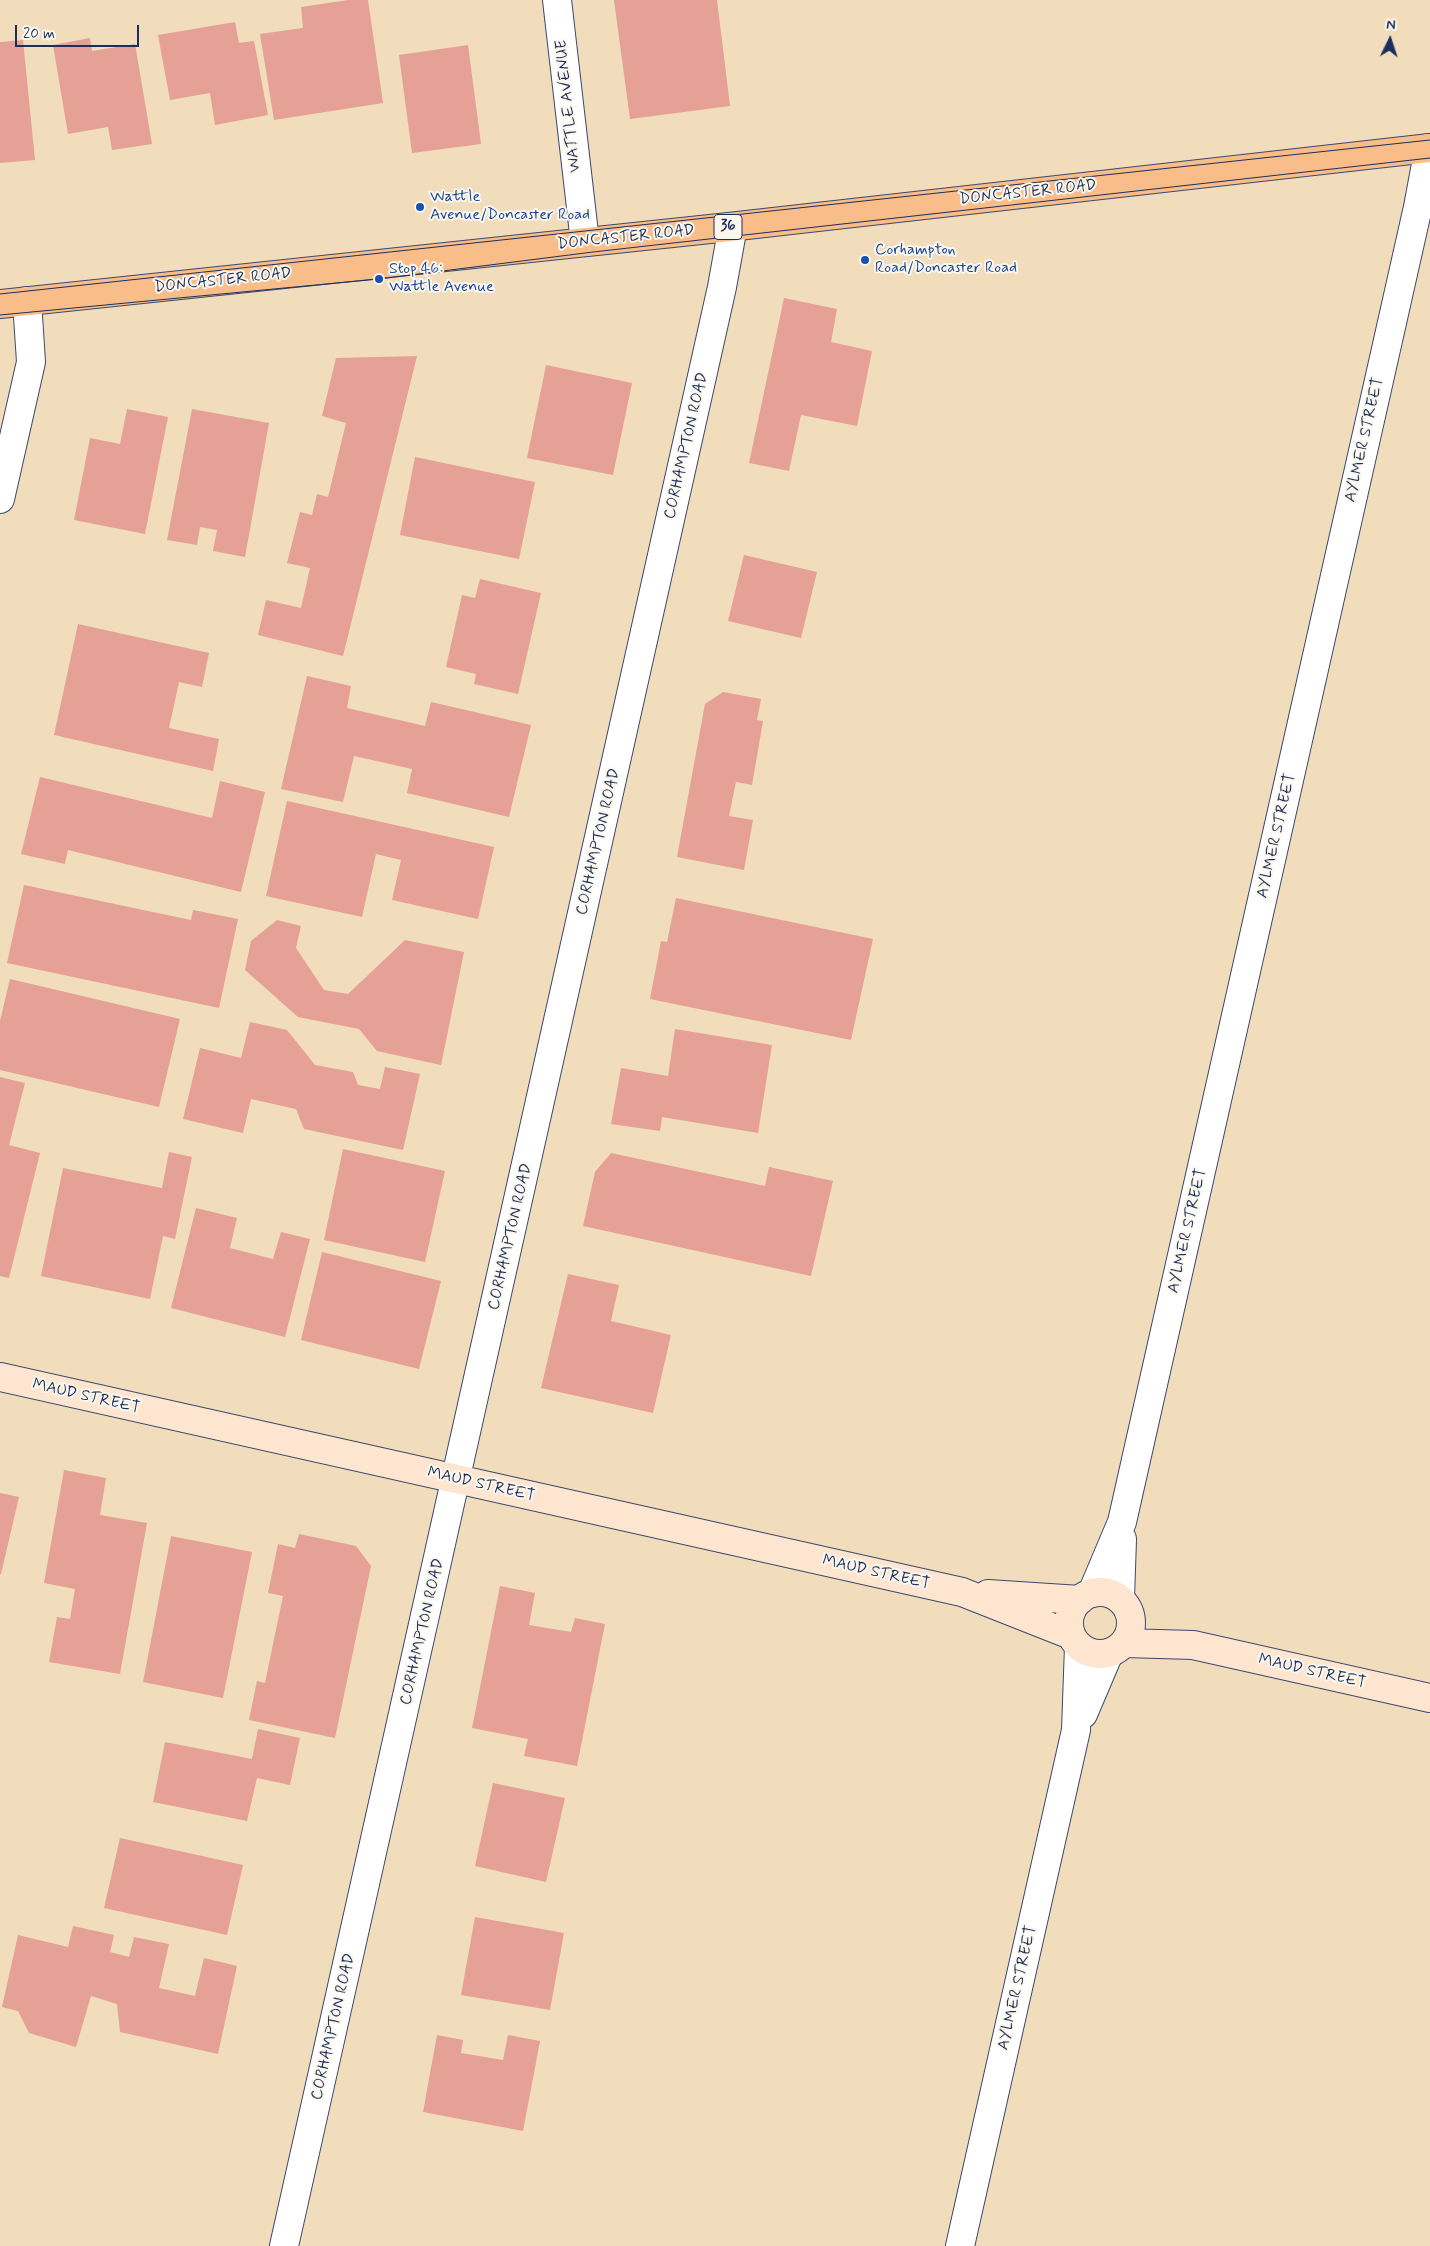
<!DOCTYPE html>
<style>
body{margin:0}
#map{position:relative;width:1430px;height:2246px;overflow:hidden;background:#f1dcbc;font-family:Mynerve,sans-serif}
canvas{display:block}
.north{position:absolute;left:1365px;top:15px;width:50px;height:50px;-webkit-text-stroke:4px #fbf7ec;paint-order:stroke;rotate:4deg;font-size:14px;font-weight:700;line-height:20px;text-align:center;color:#1b2f5e}
.north::after{content:'';display:block;margin:auto;width:18px;height:22px;background:#1b2f5e;clip-path:polygon(50% 0,100% 100%,50% 72%,0 100%)}
.scale{position:absolute;left:15px;top:25px;width:124px;height:22px;box-sizing:border-box;border:2px solid #1b2f5e;border-top:0;padding-left:6px;font-size:15px;line-height:18px;white-space:nowrap;color:#1b2f5e;-webkit-text-stroke:4px #fbf7ec;paint-order:stroke}
</style>
<div id="map">
<canvas width="1430" height="2246"></canvas>
<div class="north">N</div>
<div class="scale">20 m</div>
</div>
<script>
const ctx = document.querySelector('canvas').getContext('2d');
ctx.lineJoin = 'round';
function paint(path, color) { ctx.fillStyle = color; ctx.fill(path, 'evenodd'); }
const shape = rows => new Path2D(rows.map(r => 'M' + r).join(''));
function stroke(path, color, width, dash) { ctx.strokeStyle = color; ctx.lineWidth = width; ctx.lineCap = dash ? 'butt' : 'round'; ctx.setLineDash(dash || []); ctx.stroke(path); }
function label(font, color, halo, rows, align = 'center') {
  ctx.font = font + ' Mynerve,sans-serif'; ctx.lineWidth = 4; ctx.setLineDash([]); ctx.textBaseline = 'middle'; ctx.strokeStyle = halo; ctx.fillStyle = color; for (const [text, x, y, turn = 0] of rows) {
    ctx.save(); ctx.translate(x, y); ctx.rotate((+turn || 0) * Math.PI / 180); ctx.textAlign = isNaN(turn) ? turn : align; if (halo) ctx.strokeText(text, 0, 0); ctx.fillText(text, 0, 0); ctx.restore();
  }
}
const building = shape([
 [348,0,368,0,383,103,274,120,260,34,303,28,301,7],
 [614,0,717,0,730,106,630,119],
 [235,22,239,43,254,41,268,115,215,125,210,93,170,100,158,35],
 [90,38,92,51,135,44,152,144,112,150,108,127,68,134,53,45],
 [23,40,35,160,0,163,0,42],
 [468,45,481,144,412,153,399,55],
 [784,298,837,309,831,342,872,351,857,426,801,415,789,471,749,463],
 [417,356,343,656,258,635,266,600,301,608,310,568,287,563,300,512,312,515,317,494,328,497,346,423,322,416,336,358],
 [546,365,632,383,613,475,527,458],
 [127,409,168,417,145,534,74,520,90,438,120,444],
 [192,409,269,423,245,557,213,551,217,530,200,527,197,545,167,540],
 [415,457,535,482,519,559,400,535],
 [744,555,817,572,801,638,728,621],
 [480,579,541,593,518,694,474,684,476,674,446,667,462,595,475,598],
 [78,624,209,653,202,687,179,682,169,728,219,739,213,771,54,735],
 [307,676,351,686,347,708,425,726,431,702,531,725,509,817,407,793,412,769,354,756,343,802,281,789],
 [723,692,761,699,757,720,763,721,752,785,736,782,729,816,753,820,744,870,677,857,705,704],
 [40,777,212,818,220,781,265,792,241,892,68,850,65,864,21,854],
 [287,801,494,847,478,919,392,900,401,860,376,854,362,917,266,896],
 [24,885,191,920,193,910,238,919,219,1008,7,963],
 [676,898,873,939,851,1040,650,999,661,941,667,942],
 [277,920,301,926,296,948,324,990,348,994,405,940,464,952,441,1065,377,1051,359,1029,298,1017,245,970,251,941],
 [10,979,180,1019,159,1107,0,1070,0,1021],
 [250,1022,287,1030,315,1065,353,1072,358,1085,380,1089,385,1067,420,1074,403,1150,304,1129,296,1109,251,1099,243,1133,183,1119,200,1048,241,1058],
 [675,1029,772,1045,758,1133,662,1117,660,1131,611,1124,621,1068,668,1076],
 [0,1077,25,1083,9,1145,40,1153,9,1278,0,1276],
 [343,1149,445,1171,425,1262,324,1240],
 [169,1152,192,1157,175,1239,163,1236,150,1299,41,1276,63,1168,162,1188],
 [611,1153,765,1186,769,1167,833,1181,811,1276,583,1226,595,1172],
 [196,1208,237,1218,230,1248,273,1259,281,1232,310,1239,285,1337,171,1308],
 [322,1252,441,1281,419,1369,301,1340],
 [568,1274,619,1285,611,1321,671,1335,653,1413,541,1388],
 [64,1470,106,1478,100,1515,147,1523,120,1674,49,1662,57,1617,70,1619,75,1589,44,1583],
 [0,1493,19,1497,1,1574,0,1574],
 [299,1534,356,1546,371,1566,335,1738,249,1720,257,1681,265,1683,283,1596,268,1593,278,1544,295,1548],
 [171,1536,252,1552,223,1698,143,1682],
 [500,1586,535,1593,529,1625,571,1632,575,1618,605,1624,577,1766,524,1756,528,1739,472,1728],
 [258,1729,300,1738,290,1785,257,1778,247,1821,153,1802,165,1742,252,1759],
 [493,1783,565,1798,546,1882,475,1866],
 [120,1838,243,1865,227,1935,104,1908],
 [475,1917,564,1933,550,2010,461,1995],
 [73,1926,114,1935,110,1952,129,1957,134,1937,169,1944,159,1988,195,1996,204,1958,237,1966,218,2054,120,2032,117,2004,91,1996,76,2047,29,2033,18,2011,2,2007,18,1935,68,1947],
 [437,2035,463,2040,461,2053,503,2060,508,2035,540,2041,523,2131,423,2112]
]);
const street = shape([
 [557,0,585,242],
 [0,499,31,362,27,301],
 [1092,1593,1122,1522,1418,207,1429,148],
 [1120,1599,1122,1539],
 [1083,1714,1109,1653],
 [284,2246,722,287,731,237,729,227],
 [960,2246,1076,1730,1079,1646]
]);
const secondary = shape([
 [0,1377,962,1592,1071,1635],
 '1069 1623a31 31 0 1 1 62 0a31 31 0 1 1-62 0Z',
 [988,1594,1080,1600],
 [1124,1643,1193,1645,1430,1698]
]);
const primary = shape([
 [0,304,729,227,1430,148]
]);
const tram = shape([
 [0,294,1430,140],
 [0,315,379,279,593,252,1430,158]
]);
const markers = [
 [420,207,5,"#1a4fb4"],
 [865,260,5,"#1a4fb4"],
 [379,279,5,"#1a4fb4"]
];
const shields = [
 [728,227,28]
];
const shieldNames = [
 ["36",728,227]
];
const streetNames = [
 ["WATTLE AVENUE",569,106,-96],
 ["DONCASTER ROAD",1028,193,-6],
 ["DONCASTER ROAD",626,238,-6],
 ["DONCASTER ROAD",223,281,-6],
 ["AYLMER STREET",1365,440,-77],
 ["CORHAMPTON ROAD",687,446,-77],
 ["AYLMER STREET",1277,836,-77],
 ["CORHAMPTON ROAD",599,842,-77],
 ["AYLMER STREET",1188,1231,-77],
 ["CORHAMPTON ROAD",511,1237,-77],
 ["MAUD STREET",86,1397,13],
 ["MAUD STREET",481,1485,13],
 ["MAUD STREET",876,1573,13],
 ["CORHAMPTON ROAD",423,1632,-77],
 ["MAUD STREET",1312,1672,13],
 ["AYLMER STREET",1018,1988,-77],
 ["CORHAMPTON ROAD",334,2027,-77]
];
const transitNames = [
 ["Wattle",430,198],
 ["Avenue/Doncaster Road",430,216],
 ["Corhampton",875,251],
 ["Road/Doncaster Road",875,269],
 ["Stop 46:",389,270],
 ["Wattle Avenue",389,288]
];
paint(building, '#e5a195');
stroke(street, '#3b496c', 30);
stroke(secondary, '#3b496c', 30);
stroke(primary, '#3b496c', 30);
stroke(street, '#fff', 28);
stroke(secondary, '#fde5d0', 28);
stroke(primary, '#f9bd89', 28);
stroke(tram, '#1b2f5e', 1);
for (const [x, y, r, color] of markers) { const dot = new Path2D(); dot.arc(x, y, r, 0, 2 * Math.PI); ctx.fillStyle = color; ctx.fill(dot); stroke(dot, '#fbf7ec', 2); }
for (const [x, y, w] of shields) { const box = new Path2D(); box.roundRect(x - w / 2, y - 12.5, w, 25, 4); ctx.fillStyle = '#fbf7ec'; ctx.fill(box); stroke(box, '#1b2f5e', 1); }
label('bold 15px', '#1b2f5e', null, shieldNames);
label('16px', '#1b2f5e', '#fbf7ec', streetNames);
label('16px', '#164399', '#fbf7ec', transitNames, 'left');
</script>
